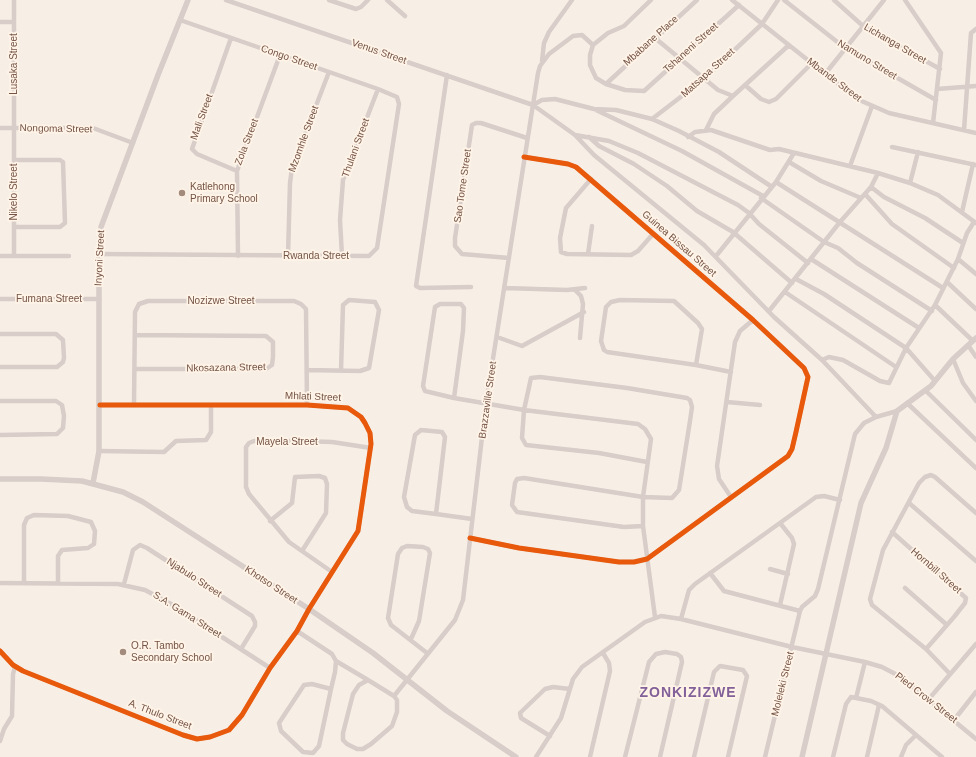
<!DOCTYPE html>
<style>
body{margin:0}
canvas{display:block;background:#f7efe6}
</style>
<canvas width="976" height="757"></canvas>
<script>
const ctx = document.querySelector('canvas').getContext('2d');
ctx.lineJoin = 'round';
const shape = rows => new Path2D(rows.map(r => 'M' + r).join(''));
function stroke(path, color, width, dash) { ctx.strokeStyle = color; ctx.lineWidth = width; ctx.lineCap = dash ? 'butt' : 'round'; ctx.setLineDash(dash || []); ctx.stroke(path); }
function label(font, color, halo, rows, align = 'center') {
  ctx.font = font + ' Arial,sans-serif'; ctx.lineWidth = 3.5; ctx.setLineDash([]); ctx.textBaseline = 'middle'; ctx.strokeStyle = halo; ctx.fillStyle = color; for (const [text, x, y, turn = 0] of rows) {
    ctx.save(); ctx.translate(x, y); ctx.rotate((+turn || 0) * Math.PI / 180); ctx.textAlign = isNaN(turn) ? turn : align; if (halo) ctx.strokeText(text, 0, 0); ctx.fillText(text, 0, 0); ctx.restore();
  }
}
const minor = shape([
 [226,0,533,105,575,135,594,155,704,245,774,317,822,360,876,417],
 [329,0,356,9,361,7,368,0],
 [387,0,405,16],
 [732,0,857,99,889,113,976,133],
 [784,0,845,48,936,100],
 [834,0,863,26,940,69],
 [905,0,941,53,933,123],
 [0,22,14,22],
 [231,38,192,149,197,154,237,171],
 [655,38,718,90,733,96,789,45],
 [593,45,590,55,590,65,596,78,606,84,625,90,644,91,739,5],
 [593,45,608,33,624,26,651,0],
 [542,61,544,43,549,32,572,0],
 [825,74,884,0],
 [447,75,416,286,420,288,471,287],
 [606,84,697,0],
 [745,85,761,99,769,102,776,99,812,63],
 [937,89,976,86],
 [533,105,542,100,555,99,594,109,616,110,652,119,679,131,719,152,772,187],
 [596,110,682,151,763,196],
 [652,119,704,79,762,24,778,0],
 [0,128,93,128,133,143],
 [706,130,714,114,733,96],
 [964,130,971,33,976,29],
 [575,135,609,141,638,153,738,205,749,213,759,224,808,263],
 [589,137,599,146,634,164,667,186,697,211,733,232,792,283],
 [688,137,695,132,711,130,770,150,779,149,878,173,910,183,938,195,976,223],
 [892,147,976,165],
 [14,160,60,160,63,162,65,223,60,227,14,227],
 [789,162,821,181,861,198],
 [850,166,872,106],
 [591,179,566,208,560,238,561,252,567,254,631,255,638,251,653,234],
 [776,182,943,288],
 [910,183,918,152],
 [871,187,884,197,925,218,963,243],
 [865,194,892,224,954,268],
 [761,198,824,242,838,248,857,263,932,311],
 [962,212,973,164],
 [99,254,369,256,377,248,399,104,397,97,378,89,180,20],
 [588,254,592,226],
 [0,256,69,256],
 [14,256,14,0],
 [238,256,237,171,280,55],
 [288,256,290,183,292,168,329,72],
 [342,256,340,220,343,180,378,89],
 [716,256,776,182,794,153],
 [509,258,462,254,455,246,455,238,472,125,476,123,481,123,527,138],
 [811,259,919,328],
 [958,259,976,274],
 [796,279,824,294,906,348,935,381],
 [947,282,976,309],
 [505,288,567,290,585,288],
 [575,290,581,296,583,304,580,338],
 [785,292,896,367],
 [0,299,99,299],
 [935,305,973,341],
 [769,311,840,222,871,187,878,173],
 [0,334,56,334,63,340,64,358,63,362,57,367,0,367],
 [497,337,522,346,584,312],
 [968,345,976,357],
 [953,359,963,383,976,401],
 [822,360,829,357,843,360,880,381,889,383,906,348,935,305,958,259,967,233,974,222],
 [696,365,702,329,698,323,674,301,620,300,611,302,606,307,601,341,604,350,607,352,696,365,731,372],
 [135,369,266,369,272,365,273,357,273,342,266,336,135,335],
 [307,370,360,371,369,368,379,310,375,302,349,300,343,305,341,371],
 [926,391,976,440],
 [454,398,463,331,464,308,461,304,440,304,435,307,423,386,425,391,454,398,524,410,638,424,645,429,651,439,643,497,643,526,655,617],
 [0,401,56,401,62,405,64,416,63,428,57,434,0,435],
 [727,402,760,405],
 [907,403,976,468],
 [134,404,135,312,139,304,148,301,294,301,301,304,306,309,307,405],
 [99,451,164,452,176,441,206,440,211,432,211,405],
 [731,497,719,479,717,466,735,342,740,331,753,320],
 [909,503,976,561],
 [436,514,445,437,442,432,421,430,415,435,404,497,407,507,412,511,436,514,472,519],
 [270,521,292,503,295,477,319,476,325,478,327,484,326,513,302,551],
 [780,523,792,538,794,544,780,605],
 [643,526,624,527,517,512,512,505,515,483,517,479,524,478,643,497,672,498,679,490,690,421,692,407,690,400,687,398,627,388,540,377,531,378,524,410,522,438,526,445,599,453,647,462],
 [892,532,966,598,965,603,954,617,926,649],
 [470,538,519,548,619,562,634,562,647,559,788,456,792,449,796,432,808,377,804,368,753,320,576,167,568,164,524,157],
 [770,569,788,574],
 [332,572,289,542,249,494,246,487,246,447,249,443,254,441,300,441,332,442,371,448],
 [710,573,724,591,800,611],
 [0,583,118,584,145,590,171,604,270,668],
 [24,583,24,525,27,518,34,515,68,516,91,522,95,531,94,544,88,548,62,550,58,556,58,583],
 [124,584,133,550,140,545,147,548,252,616,255,622,255,626,241,649],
 [905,588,947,625],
 [681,619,689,590,695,584,816,497,824,496,840,500],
 [297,631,332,654,336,661,335,672,331,689,319,746,313,753,303,752,281,731,279,723,304,685,312,684,331,689],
 [411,639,419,621,430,553,428,549,423,547,407,546,402,548,398,554,388,618,391,625,427,653],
 [0,651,13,665,23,671,183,735,197,739,210,737,229,730,242,715,270,668,297,631,309,609,358,531,371,444,370,433,365,423,361,417,348,408,307,405,100,405],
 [336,661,368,680,394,696,397,700,397,712,392,726,371,744,363,749,357,749,347,744,343,740,343,733,353,694,359,685,368,680],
 [950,674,926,649,872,605,870,599,883,550,919,483,925,477,931,475,935,477,976,513],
 [394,696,455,620,463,600,486,403,538,73,540,66,549,54,573,36,582,35,593,45],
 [856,698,865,662],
 [928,700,976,644],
 [954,720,976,692],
 [550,736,521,718,520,713,545,689,553,687,570,689],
 [0,741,4,729,12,716,13,674,15,667],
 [536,757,561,718,573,679,582,667,645,622,661,616,681,619,792,647,865,662,882,667,901,677,976,739],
 [590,757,610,671,609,663,603,653],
 [625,757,649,662,656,654,665,652,677,654,681,657,682,662,660,757],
 [694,757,714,672,720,666,743,670,747,676,728,757],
 [765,757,800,611,802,607,815,596,818,589,855,434,864,423,876,417,897,411],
 [833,757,846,704,851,697,871,701,882,706,942,757],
 [867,757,879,705],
 [901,757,906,745,916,735]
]);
const tertiary = shape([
 [0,479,41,479,82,481,123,492,143,502,309,609,373,653,447,711,516,757],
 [93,483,99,451,99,254,101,227,158,75,188,0],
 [802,757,861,503,886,448,897,411,931,386,953,359,976,338]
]);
const cycleway = shape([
 [470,538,519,548,619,562,634,562,647,559,788,456,792,449,796,432,808,377,804,368,753,320,576,167,568,164,524,157],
 [0,651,13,665,23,671,183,735,197,739,210,737,229,730,242,715,270,668,297,631,309,609,358,531,371,444,370,433,365,423,361,417,348,408,307,405,100,405]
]);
const markers = [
 [182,193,4,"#a28a7d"],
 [123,652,4,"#a28a7d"]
];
const streetNames = [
 ["Mbabane Place",651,41,-42],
 ["Lichanga Street",895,44,30],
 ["Tshaneni Street",691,48,-42],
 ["Venus Street",379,52,19],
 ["Congo Street",289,58,19],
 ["Namuno Street",867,60,31],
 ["Lusaka Street",14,64,-90],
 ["Matsapa Street",708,73,-42],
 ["Mbande Street",834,80,37],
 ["Mali Street",202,117,-70],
 ["Nongoma Street",56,129,1],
 ["Mzomhle Street",304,139,-70],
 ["Zola Street",247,142,-69],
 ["Thulani Street",356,148,-70],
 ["Sao Tome Street",463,186,-82],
 ["Nikelo Street",14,192,-90],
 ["Guinea Bissau Street",679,244,41],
 ["Rwanda Street",316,256],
 ["Inyoni Street",100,258,-87],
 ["Fumana Street",49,299],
 ["Nozizwe Street",221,301],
 ["Nkosazana Street",226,368,-1],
 ["Mhlati Street",313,397,2],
 ["Brazzaville Street",488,400,-82],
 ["Mayela Street",287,442],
 ["Hornbill Street",936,571,41],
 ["Njabulo Street",194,578,33],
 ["Khotso Street",271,585,33],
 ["S.A. Gama Street",187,615,32],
 ["Moleleki Street",783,684,-76],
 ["Pied Crow Street",926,698,38],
 ["A. Thulo Street",160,715,21]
];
const poiNames = [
 ["Katlehong",190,187],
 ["Primary School",190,199],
 ["O.R. Tambo",131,646],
 ["Secondary School",131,658]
];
const districtNames = [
 ["ZONKIZIZWE",688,693]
];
stroke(minor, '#d8cdc8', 4.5);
stroke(tertiary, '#d8cdc8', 5.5);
stroke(cycleway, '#e8590c', 5);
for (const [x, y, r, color] of markers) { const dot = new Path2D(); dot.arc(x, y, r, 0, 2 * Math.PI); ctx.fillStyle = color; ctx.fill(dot); stroke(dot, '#fff4e7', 1.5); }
label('10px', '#755345', '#fff4e7', streetNames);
label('10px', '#755345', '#fff4e7', poiNames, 'left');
ctx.letterSpacing = '1px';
label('bold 14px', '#826099', '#fff4e7', districtNames);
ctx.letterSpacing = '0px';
</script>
